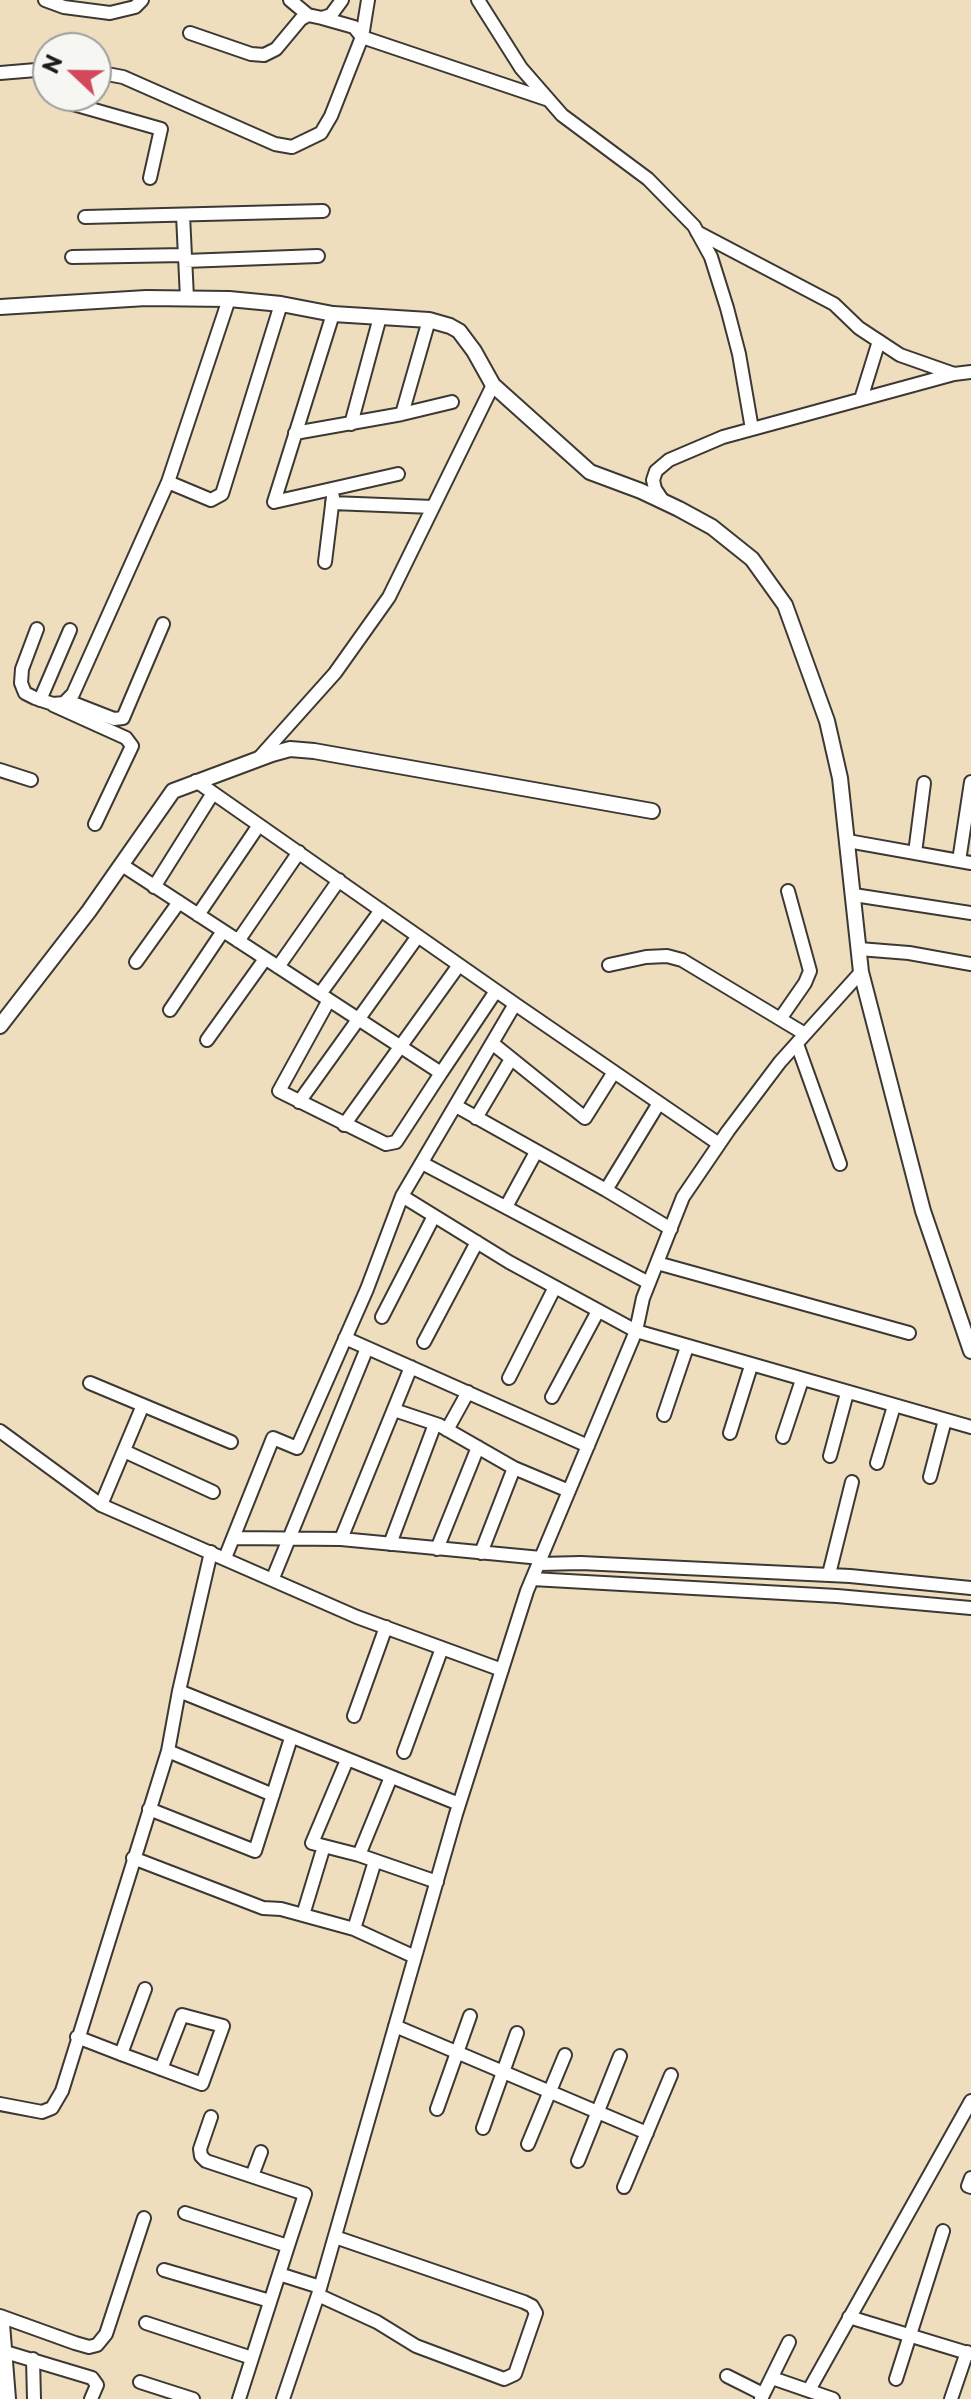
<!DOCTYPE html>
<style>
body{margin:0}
#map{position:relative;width:971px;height:2399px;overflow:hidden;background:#eedebe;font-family:"Playpen Sans",sans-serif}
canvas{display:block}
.north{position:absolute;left:32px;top:32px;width:80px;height:80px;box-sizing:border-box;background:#f6f6f2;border:2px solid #9f9f9c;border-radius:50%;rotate:292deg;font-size:22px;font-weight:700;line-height:32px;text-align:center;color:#1c1c1c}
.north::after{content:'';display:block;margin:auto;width:28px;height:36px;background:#d1495b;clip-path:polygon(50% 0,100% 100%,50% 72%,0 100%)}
</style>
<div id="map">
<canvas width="971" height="2399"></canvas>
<div class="north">N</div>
</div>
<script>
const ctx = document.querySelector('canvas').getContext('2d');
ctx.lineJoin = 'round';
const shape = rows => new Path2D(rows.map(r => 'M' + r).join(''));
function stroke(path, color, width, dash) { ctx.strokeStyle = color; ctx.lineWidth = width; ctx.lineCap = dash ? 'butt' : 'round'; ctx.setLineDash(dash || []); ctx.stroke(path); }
const minor = shape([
 [45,0,64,7,110,13,135,7,142,0],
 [290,0,308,15],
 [478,0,521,68,562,115,648,179,694,226,711,257,727,308,739,354,752,429],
 [322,18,354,27,362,37,546,99],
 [190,33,251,54,264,55,276,49,301,19,308,15,322,18,331,15,342,0],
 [96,72,123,77,275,144,292,147,321,133,331,116,362,37,368,0],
 [0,73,48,69],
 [71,96,73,104,161,129,150,178],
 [183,215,187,298],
 [85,217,323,211],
 [697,232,834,304,859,328,900,355,954,374],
 [72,257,185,255],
 [185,261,318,256],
 [333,314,274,502,398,474],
 [861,399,879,341],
 [402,414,429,320],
 [351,424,380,317],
 [295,433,402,414,452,402],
 [168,482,211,500,222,494,281,304],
 [663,501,655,489,653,480,656,471,669,460,723,437,954,374,971,372],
 [332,503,433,507],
 [325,562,333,497],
 [37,629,22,669,21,683,25,693,35,698,53,704,64,703,73,694,168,482,229,299],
 [40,700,70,630],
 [68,701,114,719,123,718,163,624],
 [53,705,126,738,132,746,95,824],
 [259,758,335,673,389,597,493,385],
 [0,770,31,780],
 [196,781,515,1004],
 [848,841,971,863],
 [915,853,924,783],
 [959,861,971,782],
 [122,865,441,1073,396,1142,386,1144,279,1091,329,1000],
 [154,887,213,793],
 [854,895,971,913],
 [198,915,259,825],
 [238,941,299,852],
 [859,949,909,953,971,964],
 [136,962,179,902],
 [609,965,646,957,667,956,682,960,805,1034],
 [278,967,339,880],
 [320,994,381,910],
 [170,1010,223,931],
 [780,1019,805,983,810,971,788,891],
 [207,1040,265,959],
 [492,1043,585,1118,614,1072],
 [797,1044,840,1164],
 [441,1073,496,991],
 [299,1102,418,936],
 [659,1103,606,1190,671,1229],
 [456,1106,606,1190],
 [476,1118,511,1059],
 [344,1125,459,965],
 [422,1163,649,1283],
 [402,1196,515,1004,719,1144],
 [506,1207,536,1152],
 [657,1263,909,1333],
 [382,1317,434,1216],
 [345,1338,588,1446],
 [424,1342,477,1242],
 [509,1378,555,1287],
 [90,1383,231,1442],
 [552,1397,598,1311],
 [394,1410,439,1425,514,1468,569,1491],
 [664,1415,687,1347],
 [447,1430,468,1392],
 [0,1431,101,1505,357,1617,502,1670],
 [730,1433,751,1366],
 [783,1437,802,1380],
 [124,1451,213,1492],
 [830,1456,847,1393],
 [877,1463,894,1406],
 [930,1477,945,1420],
 [101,1505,143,1405],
 [234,1538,341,1539,541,1558],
 [341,1539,411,1367],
 [390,1544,435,1424],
 [437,1549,478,1447],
 [481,1553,514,1468],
 [225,1558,273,1438,297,1448,367,1289,402,1196,509,1262,636,1331,971,1427],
 [539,1564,581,1563,850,1576,971,1588],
 [829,1574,852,1482],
 [273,1578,367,1348],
 [532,1579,837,1596,971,1608],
 [179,1691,211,1552],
 [354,1716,386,1627],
 [168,1751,273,1795],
 [404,1752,442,1648],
 [347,1760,312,1843,359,1855],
 [391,1777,359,1855,437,1882],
 [149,1809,255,1851,291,1738],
 [133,1858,263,1908,281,1909,354,1929,415,1957],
 [303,1915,324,1846],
 [354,1929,375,1861],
 [395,2026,647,2133],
 [77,2037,121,2054,202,2084,223,2026,182,2015,161,2069],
 [121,2054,145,1989],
 [0,2104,42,2112,52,2108,62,2091,168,1751,179,1691,459,1804],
 [437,2109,470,2016],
 [211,2117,200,2149,201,2156,206,2161,305,2194,288,2246],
 [483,2128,517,2033],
 [528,2144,565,2055],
 [578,2161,620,2056],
 [252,2176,261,2152],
 [971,2178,968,2186,971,2187],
 [624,2187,671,2075],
 [185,2213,288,2246,239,2399],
 [164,2270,270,2301],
 [279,2274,320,2287],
 [318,2295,377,2322,416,2346,504,2379,515,2374,536,2313,532,2306,524,2302,335,2237],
 [0,2316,75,2343,89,2347,97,2345,106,2334,144,2218],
 [849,2317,971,2354],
 [146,2323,252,2358],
 [2,2351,92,2378,97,2385,91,2399],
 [33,2359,34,2399],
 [727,2376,763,2394],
 [772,2378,833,2399],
 [896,2379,943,2231],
 [140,2382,193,2399],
 [809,2390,971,2101],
 [283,2399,318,2295,456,1814,527,1591,636,1331,643,1298,683,1197,728,1131,780,1062,861,972],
 [761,2399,789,2342],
 [951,2399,967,2352]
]);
const tertiary = shape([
 [0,307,146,298,229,299,281,304,333,314,429,320,450,326,459,331,474,351,493,385,590,472,641,491,679,509,712,527,752,559,785,605,827,721,840,778,861,972,923,1211,971,1351],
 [0,1026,89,911,173,791,272,754,290,749,314,751,652,811]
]);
const primary = shape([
 [0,2324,6,2399]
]);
stroke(minor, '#3c3934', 16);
stroke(tertiary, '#3c3934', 18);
stroke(primary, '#3c3934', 22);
stroke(minor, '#fff', 12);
stroke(tertiary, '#fff', 14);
stroke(primary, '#fff', 18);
</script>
